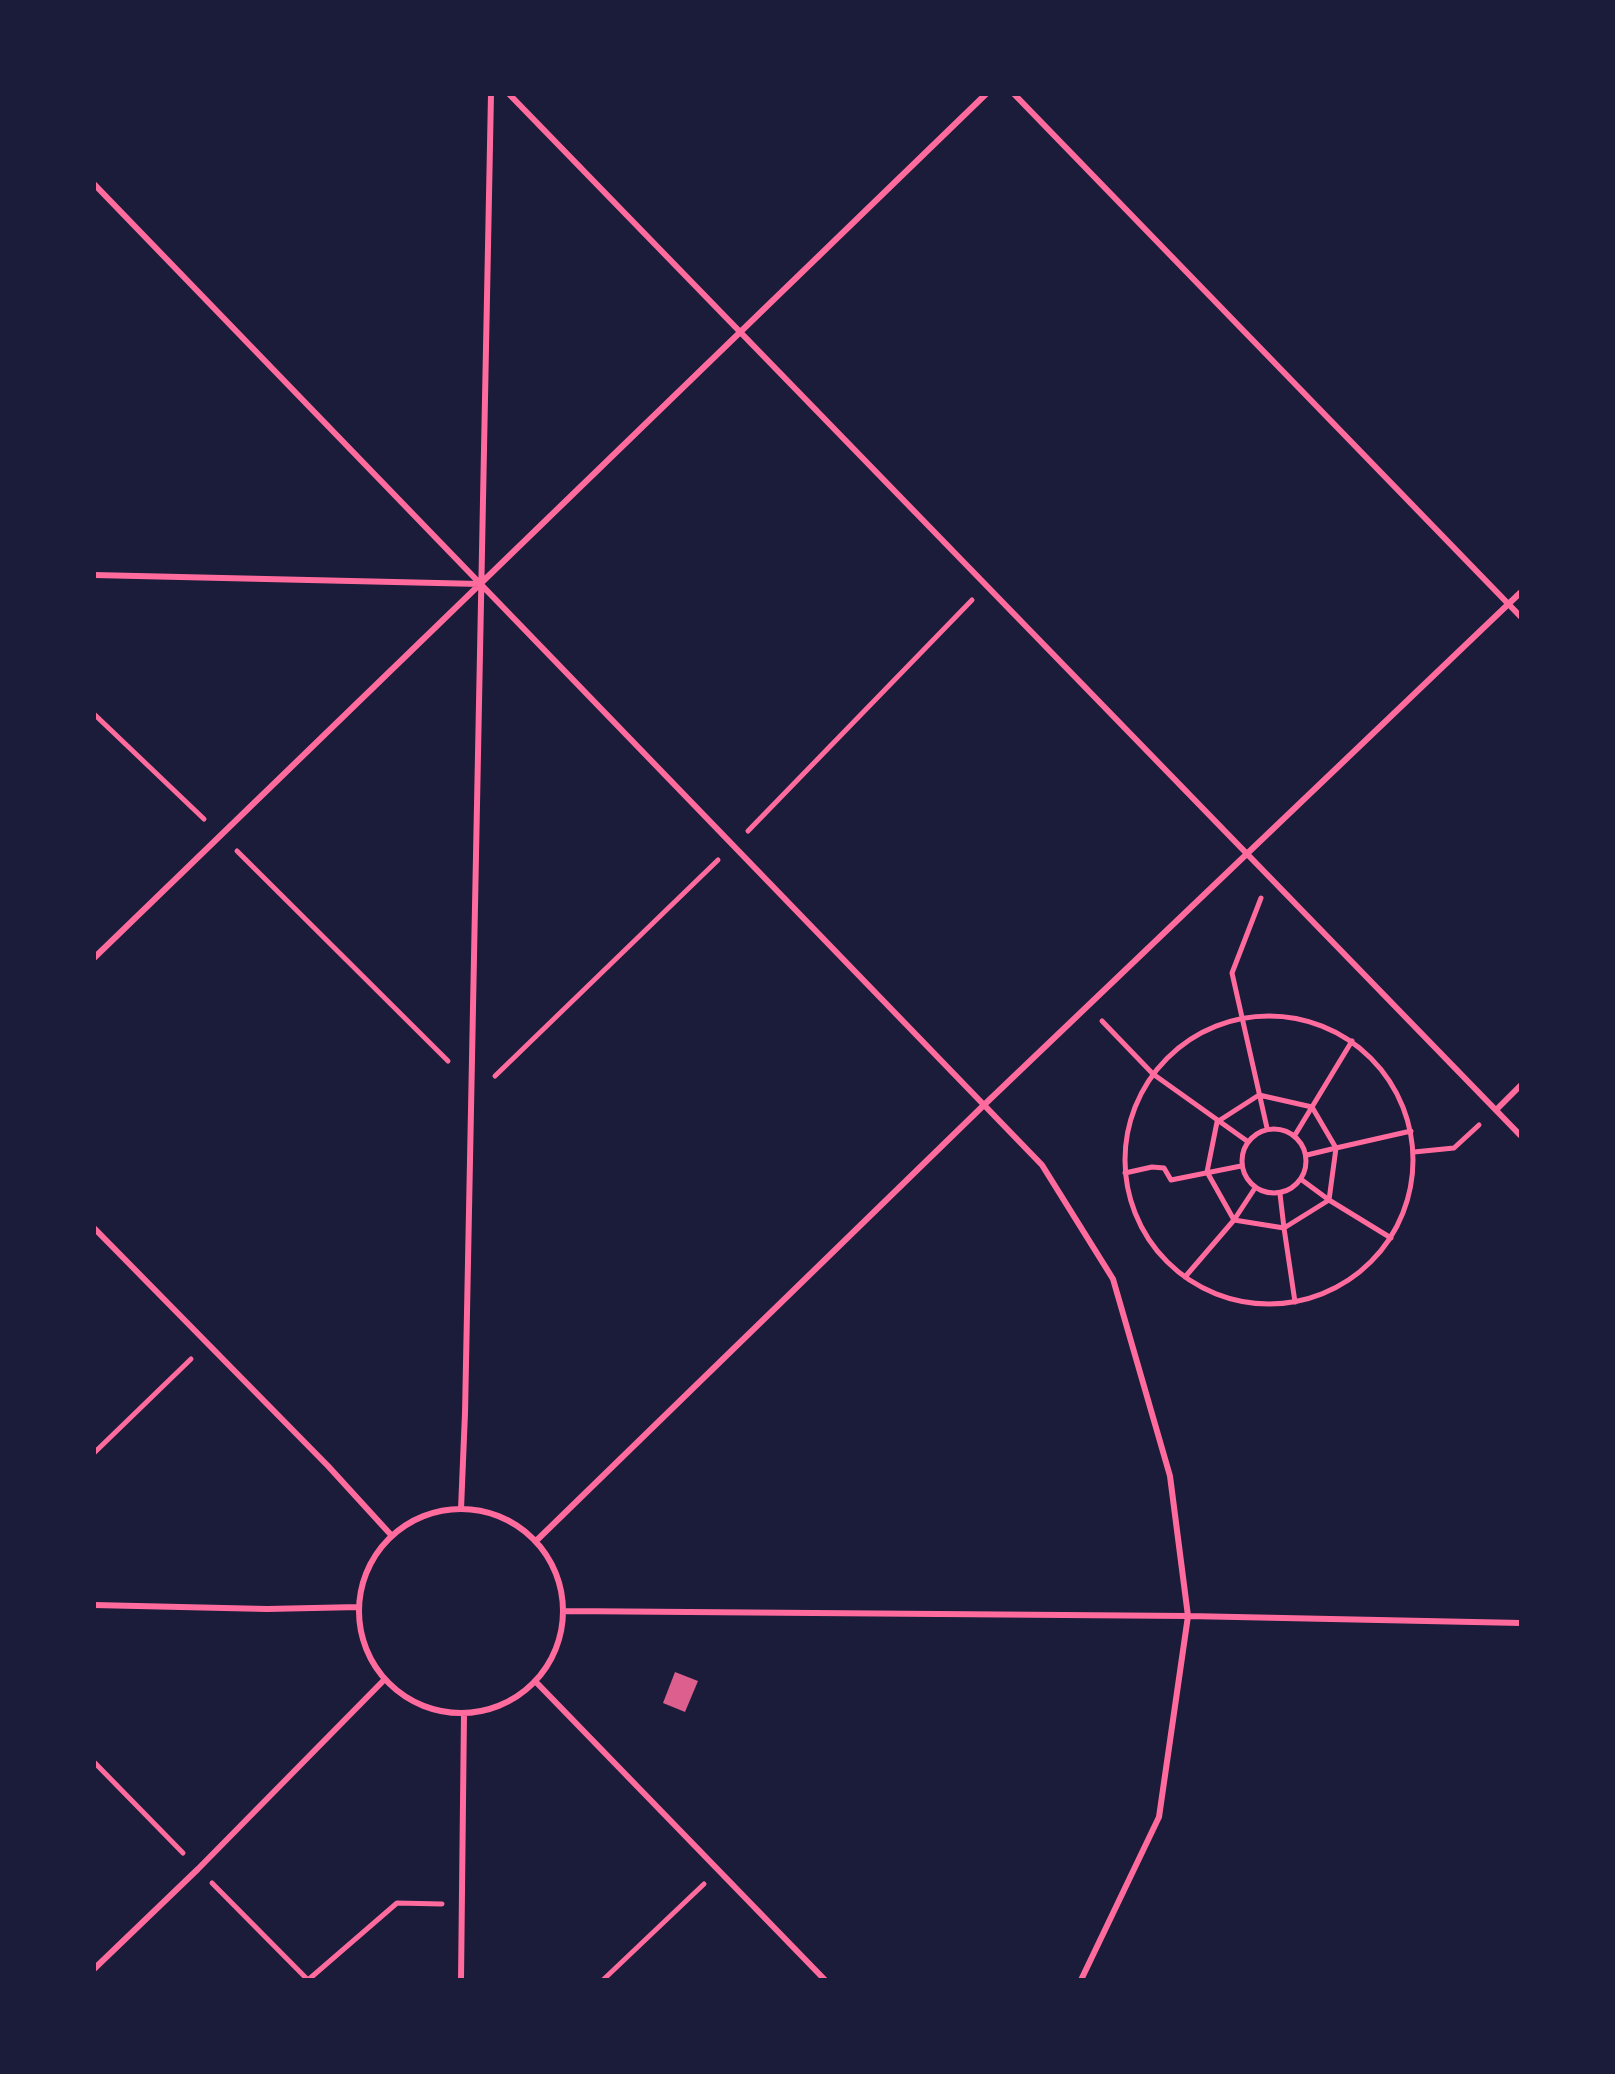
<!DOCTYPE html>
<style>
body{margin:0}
#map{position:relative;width:1615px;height:2074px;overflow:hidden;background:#1b1b3a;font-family:"Work Sans",sans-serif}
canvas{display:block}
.frame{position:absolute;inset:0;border:96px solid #1b1b3a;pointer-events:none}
</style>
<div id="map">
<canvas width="1615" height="2074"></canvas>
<div class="frame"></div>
</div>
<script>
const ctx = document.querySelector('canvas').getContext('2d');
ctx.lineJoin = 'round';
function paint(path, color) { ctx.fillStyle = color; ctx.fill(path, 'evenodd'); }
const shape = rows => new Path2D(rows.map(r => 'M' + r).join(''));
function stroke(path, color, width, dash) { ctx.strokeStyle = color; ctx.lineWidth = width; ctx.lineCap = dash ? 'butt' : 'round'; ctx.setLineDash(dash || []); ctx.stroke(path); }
const building = shape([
 [675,1672,698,1681,685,1712,663,1703]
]);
const path = shape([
 [94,714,204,819],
 [748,831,972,600],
 [237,851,448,1061],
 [1261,898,1232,973,1267,1128],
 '1125 1160a144 144 0 1 1 288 0a144 144 0 1 1-288 0Z',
 [1102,1021,1153,1074,1247,1141],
 [495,1076,718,860],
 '1242 1161a32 32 0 1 1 64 0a32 32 0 1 1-64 0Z',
 [1295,1135,1352,1041],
 [1414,1152,1454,1148,1479,1125],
 [1125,1173,1152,1167,1164,1168,1171,1180,1241,1166],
 [1302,1180,1329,1200,1391,1238],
 [1280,1194,1284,1228,1329,1200,1336,1148,1411,1131],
 [1185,1277,1234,1220,1255,1188],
 [1295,1302,1284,1228,1234,1220,1207,1172,1217,1122,1259,1095,1312,1107,1336,1148,1307,1155],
 [94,1453,191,1359],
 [94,1762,183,1853],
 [212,1883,308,1980],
 [308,1980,397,1903,442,1904],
 [603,1980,704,1884]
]);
const service = shape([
 [509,94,1521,1136],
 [1014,94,1521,617],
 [94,184,1042,1165,1113,1279,1170,1476,1188,1616,1159,1817,1081,1980],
 [94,575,480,584],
 [94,958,986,94],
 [1496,1110,1521,1085],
 [94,1228,328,1466,392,1536],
 [461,1509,465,1413,491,94],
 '359 1611a102 102 0 1 1 204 0a102 102 0 1 1-204 0Z',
 [536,1541,985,1104,1521,592],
 [94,1605,267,1609,359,1607],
 [564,1611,1188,1616,1521,1623],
 [535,1681,825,1980],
 [94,1969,198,1869,385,1679],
 [461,1980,464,1713]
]);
paint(building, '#dd5f8e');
stroke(path, '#ff6b9d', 5);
stroke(service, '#ff6b9d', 6);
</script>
